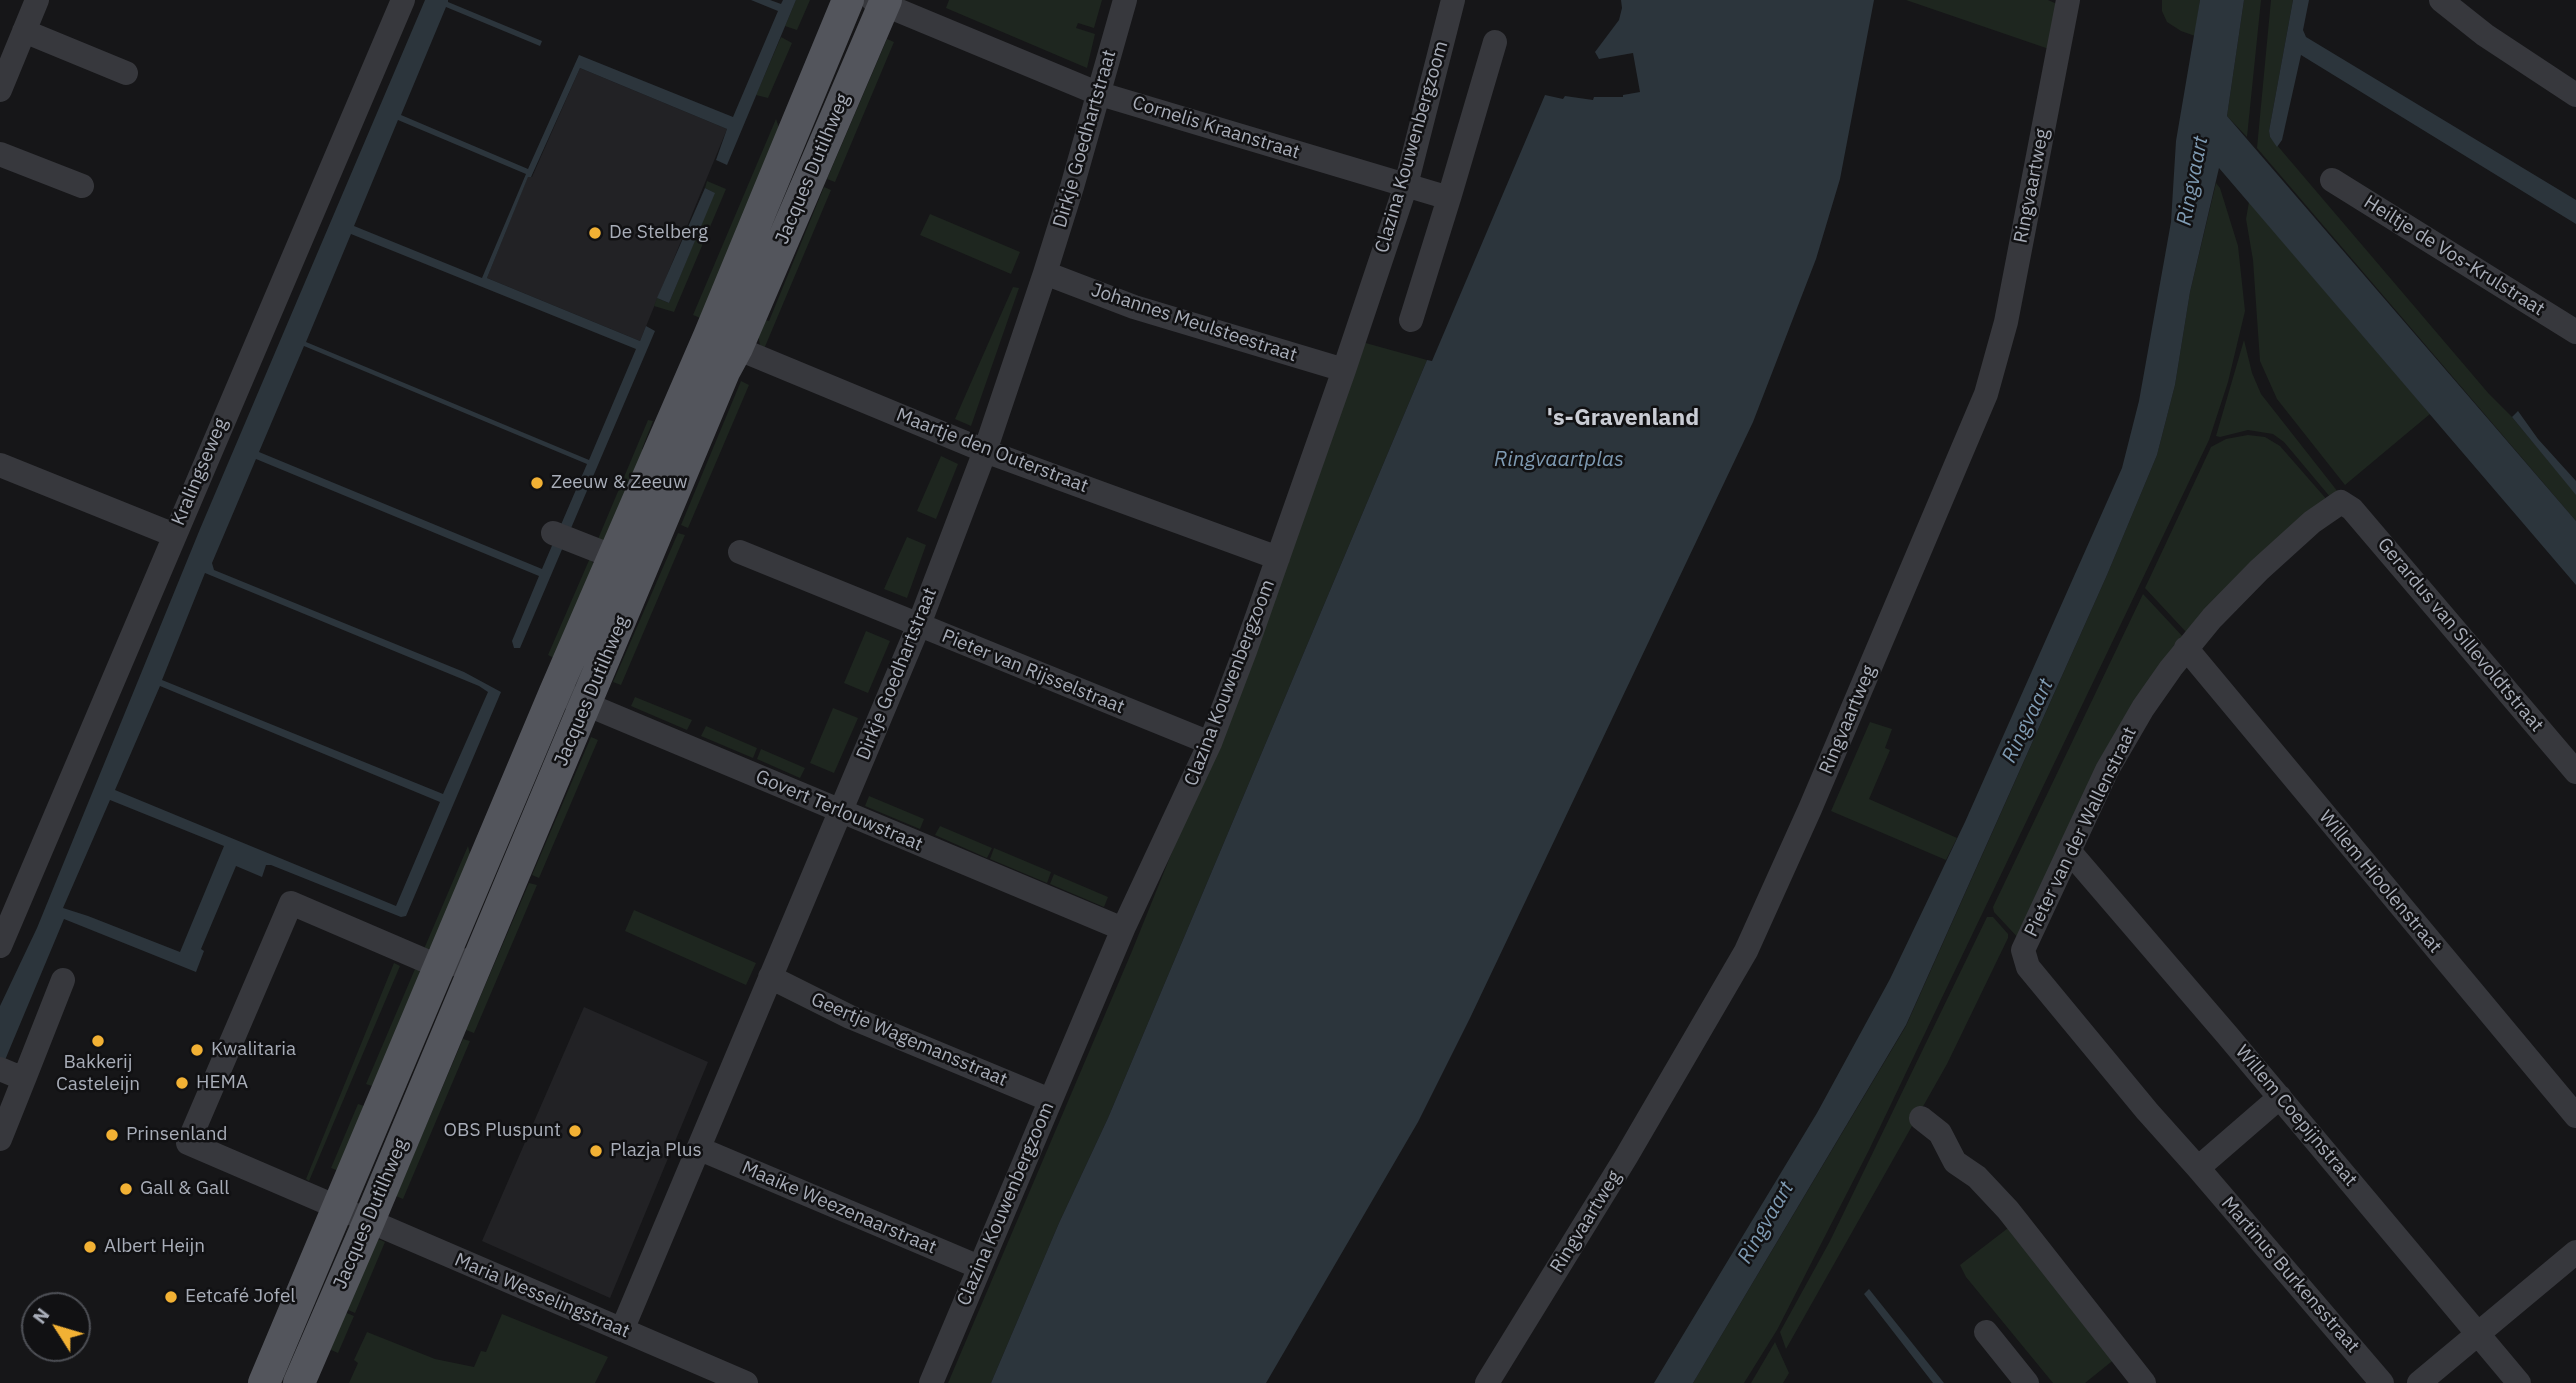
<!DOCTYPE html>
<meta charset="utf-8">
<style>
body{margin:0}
#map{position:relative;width:2576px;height:1383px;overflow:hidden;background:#161618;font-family:"IBM Plex Sans",sans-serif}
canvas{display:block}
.north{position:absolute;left:21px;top:1292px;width:70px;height:70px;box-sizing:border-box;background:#111113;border:2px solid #4d4f55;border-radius:50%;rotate:307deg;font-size:19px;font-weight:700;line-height:28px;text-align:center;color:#a8adb8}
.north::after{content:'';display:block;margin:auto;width:24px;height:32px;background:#f2b134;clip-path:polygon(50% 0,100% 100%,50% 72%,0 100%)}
</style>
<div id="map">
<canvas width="2576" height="1383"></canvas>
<div class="north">N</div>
</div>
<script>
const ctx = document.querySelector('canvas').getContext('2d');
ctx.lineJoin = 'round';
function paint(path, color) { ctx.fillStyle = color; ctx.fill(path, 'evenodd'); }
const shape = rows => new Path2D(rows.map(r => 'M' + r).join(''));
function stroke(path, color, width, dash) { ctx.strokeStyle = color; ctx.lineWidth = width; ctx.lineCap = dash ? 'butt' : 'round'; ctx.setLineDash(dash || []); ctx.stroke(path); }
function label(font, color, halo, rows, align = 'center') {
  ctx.font = font + ' "IBM Plex Sans",sans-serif'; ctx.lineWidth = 5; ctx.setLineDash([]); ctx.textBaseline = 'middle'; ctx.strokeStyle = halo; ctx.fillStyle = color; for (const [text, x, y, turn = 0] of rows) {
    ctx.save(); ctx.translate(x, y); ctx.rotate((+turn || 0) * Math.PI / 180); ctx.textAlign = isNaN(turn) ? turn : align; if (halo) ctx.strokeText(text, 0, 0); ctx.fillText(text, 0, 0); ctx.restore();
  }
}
const built = shape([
 [580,68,727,129,640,341,487,278,528,176,532,177],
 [584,1007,708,1062,610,1298,482,1241]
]);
const green = shape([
 [796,0,810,0,797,30,785,26],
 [949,0,1102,0,1094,28,1078,23,1076,28,1095,34,1087,68,946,8],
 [1906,0,2048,0,2057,4,2049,49],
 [2162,0,2200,0,2195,36,2181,31,2167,22,2162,11],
 [2244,0,2261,0,2247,137,2227,116],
 [2271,0,2293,0,2269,131,2270,137,2489,394,2512,417,2576,494,2576,521,2257,148],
 [781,37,792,43,768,98,756,95],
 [887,39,894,42,835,182,827,179],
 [776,119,780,131,710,322,693,315],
 [707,181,726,189,674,312,654,306,657,298,669,303,714,193,705,188],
 [2216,183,2220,188,2238,246,2245,311,2228,382,2209,440,1869,1150,1777,1330,1744,1383,1693,1383,1906,1026,2107,575,2157,455,2175,385,2190,292],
 [824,187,831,190,764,349,760,345,758,334,761,319,769,321],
 [2249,202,2430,414,2345,485,2277,399,2260,361,2253,260,2246,219],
 [930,214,1020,252,1011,274,920,235],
 [1013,287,1019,288,971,426,955,419],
 [2244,340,2252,373,2261,394,2338,492,2331,498,2284,442,2273,434,2248,430,2220,437,2216,436],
 [1362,342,1427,360,1108,1118,1059,1223,991,1383,948,1383,1132,951,1215,746],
 [741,381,749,385,688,528,681,525],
 [648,420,653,421,642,449,646,452,607,543,598,539],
 [2248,435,2265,437,2280,446,2328,501,2187,633,2145,588,2211,447,2226,439],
 [941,456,958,464,936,519,917,511],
 [678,533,685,535,621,685,613,682],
 [907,537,926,545,907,598,884,589],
 [590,558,596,568,554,658,548,655],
 [2143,594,2184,638,2022,942,1994,912,1993,907],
 [866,631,890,641,868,693,844,683],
 [635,697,692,720,687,730,631,706],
 [833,708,858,718,834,773,810,763],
 [1870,722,1892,729,1885,748,1890,750,1869,799,1957,838,1946,860,1831,811],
 [706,726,757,748,753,758,701,736],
 [591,737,598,740,539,878,532,875],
 [761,749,805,768,800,778,757,759],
 [869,796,924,819,920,829,865,806],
 [940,826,992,848,987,858,935,835],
 [468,846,472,862,432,947,425,951,424,949],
 [994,848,1051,872,1047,883,990,859],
 [1054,874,1108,897,1104,907,1050,884],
 [529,883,537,885,474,1033,466,1030],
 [634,910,756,963,746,985,625,931],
 [1987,917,1993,917,2008,934,2008,938,1947,1064,1786,1349,1780,1332,1830,1241],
 [394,963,400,966,309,1181,306,1179],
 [415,969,419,970,421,979,372,1086,366,1084],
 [463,1039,470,1041,403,1199,396,1196],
 [358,1104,364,1106,344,1173,331,1168],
 [2012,1225,2116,1358,2085,1383,2053,1383,1966,1277,1960,1265],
 [378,1239,385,1242,355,1313,346,1309],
 [344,1312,354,1316,338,1353,329,1349],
 [502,1314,608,1357,595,1383,349,1383,358,1363,354,1360,367,1332,435,1359,474,1367,481,1351,486,1352],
 [1775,1342,1789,1373,1783,1383,1751,1383]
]);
const water = shape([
 [425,0,448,0,448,2,542,41,540,46,446,7,401,115,528,169,579,55,733,117,778,11,751,0,770,0,781,4,783,0,796,0,727,165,716,160,727,129,580,68,531,177,528,177,487,278,640,341,646,326,655,331,520,648,514,648,512,641,539,576,256,459,212,563,214,570,464,672,501,692,406,916,401,917,271,865,266,865,262,877,236,866,201,949,204,951,196,972,64,919,0,1072,0,1006,37,928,200,529],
 [398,120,526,174,482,278,354,226],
 [351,234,636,349,589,460,306,342],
 [304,346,587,464,542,569,259,452],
 [205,573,479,686,488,692,443,794,162,680],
 [160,686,440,802,396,906,115,790],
 [110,800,224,846,180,952,88,916,63,908],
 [1621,0,1874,0,1840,179,1816,259,1753,422,1470,1018,1418,1122,1266,1383,991,1383,1059,1223,1108,1118,1427,360,1432,361,1545,95,1563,99,1565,96,1593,100,1594,97,1623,97,1623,95,1640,92,1633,53,1599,59,1595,52,1619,20,1622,8],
 [2200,0,2244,0,2227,116,2576,521,2576,585,2219,168,2190,292,2175,385,2157,455,2107,575,1906,1025,1693,1383,1654,1383,1817,1113,1890,979,1965,822,2122,468,2139,401,2171,222,2176,141],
 [2293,0,2309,0,2303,30,2306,37,2576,200,2576,224,2301,55,2282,140,2277,147,2270,137,2269,131],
 [705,188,715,193,669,303,657,298],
 [2518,411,2538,439,2576,481,2576,495,2512,417],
 [1869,1289,1944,1383,1933,1383,1864,1294]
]);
const minor = shape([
 [873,0,1097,93,1449,198,1495,42],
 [2441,0,2485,35,2576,95],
 [24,31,126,73],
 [0,90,37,0],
 [0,154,82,186],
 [2332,180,2576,332],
 [1045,273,1134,307,1344,370],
 [1411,320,1449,198],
 [722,342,985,451,1278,558],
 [0,465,174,535],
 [553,533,614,557],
 [740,552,1210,743],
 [2186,648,2576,1116],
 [569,697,1123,929],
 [2070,852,2228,1036,2519,1383],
 [0,946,403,0],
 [480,957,440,967,291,903,188,1143,746,1383],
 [770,977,850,1017,1050,1100],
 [0,1069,24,1079,0,1139],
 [24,1079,63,980],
 [1921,1118,1940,1133,1955,1162,1977,1177,2008,1210,2144,1383],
 [700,1149,979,1267],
 [2198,1168,2280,1097],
 [622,1330,918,627,985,451,1045,273,1072,187,1125,0],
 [1986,1332,2027,1383],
 [931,1383,1123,929,1210,743,1245,651,1344,370,1406,185,1453,0],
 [1487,1383,1626,1157,1746,951,1810,809,1986,394,2006,322,2068,0],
 [2382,1383,2198,1168,2147,1111,2028,967,2023,950,2107,770,2143,708,2171,668,2212,618,2259,570,2312,522,2341,502,2352,509,2576,772],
 [2419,1383,2576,1252]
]);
const major = shape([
 [264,1383,555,692,709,336,848,0],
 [299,1383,369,1221,724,372,737,348,886,0]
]);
const markers = [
 [595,233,7,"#f2b134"],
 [537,483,7,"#f2b134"],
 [98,1041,7,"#f2b134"],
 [197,1050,7,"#f2b134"],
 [182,1083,7,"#f2b134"],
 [575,1131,7,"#f2b134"],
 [112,1135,7,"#f2b134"],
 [596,1151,7,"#f2b134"],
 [126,1189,7,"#f2b134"],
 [90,1247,7,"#f2b134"],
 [171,1297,7,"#f2b134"]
];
const streetNames = [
 ["Cornelis Kraanstraat",1216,128,17],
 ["Dirkje Goedhartstraat",1085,139,-74],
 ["Clazina Kouwenbergzoom",1412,147,-74],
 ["Jacques Dutilhweg",813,169,-67],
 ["Ringvaartweg",2032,186,-79],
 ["Heiltje de Vos-Krulstraat",2454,256,32],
 ["Johannes Meulsteestraat",1194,323,18],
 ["Maartje den Outerstraat",992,451,21],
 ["Kralingseweg",200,472,-67],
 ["Gerardus van Sillevoldtstraat",2460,635,50],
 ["Pieter van Rijsselstraat",1033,672,22],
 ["Dirkje Goedhartstraat",897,674,-68],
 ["Clazina Kouwenbergzoom",1230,683,-69],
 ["Jacques Dutilhweg",592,691,-67],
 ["Ringvaartweg",1848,720,-67],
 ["Govert Terlouwstraat",839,811,23],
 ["Pieter van der Wallenstraat",2081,832,-64],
 ["Willem Hioolenstraat",2380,882,50],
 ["Geertje Wagemansstraat",909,1040,23],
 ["Willem Coepijnstraat",2296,1116,50],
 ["Clazina Kouwenbergzoom",1006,1204,-67],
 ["Maaike Weezenaarstraat",839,1208,23],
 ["Jacques Dutilhweg",371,1214,-67],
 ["Ringvaartweg",1586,1222,-58],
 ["Martinus Burkensstraat",2290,1275,49],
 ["Maria Wesselingstraat",542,1296,23]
];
const poiNames = [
 ["De Stelberg",609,233],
 ["Zeeuw & Zeeuw",551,483],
 ["Kwalitaria",211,1050],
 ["Bakkerij",98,1063,"center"],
 ["Casteleijn",98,1085,"center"],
 ["HEMA",196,1083],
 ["OBS Pluspunt",561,1131,"right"],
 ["Prinsenland",126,1135],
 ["Plazja Plus",610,1151],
 ["Gall & Gall",140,1189],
 ["Albert Heijn",104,1247],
 ["Eetcafé Jofel",185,1297]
];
const waterNames = [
 ["Ringvaart",2193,181,-79],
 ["Ringvaartplas",1559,460],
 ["Ringvaart",2028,721,-64],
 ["Ringvaart",1766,1223,-60]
];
const quarterNames = [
 ["'s-Gravenland",1623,418]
];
paint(built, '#222225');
paint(green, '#1e261f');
paint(water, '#2c353c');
stroke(minor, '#37383d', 24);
stroke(major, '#53555c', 32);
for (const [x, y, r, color] of markers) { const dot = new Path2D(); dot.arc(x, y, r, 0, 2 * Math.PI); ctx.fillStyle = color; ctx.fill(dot); stroke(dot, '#111113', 2.5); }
label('19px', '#a8adb8', '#111113', streetNames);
label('19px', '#a8adb8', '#111113', poiNames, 'left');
label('italic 21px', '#7f9bb3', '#111113', waterNames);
label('bold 23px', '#c9ccd4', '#111113', quarterNames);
</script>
